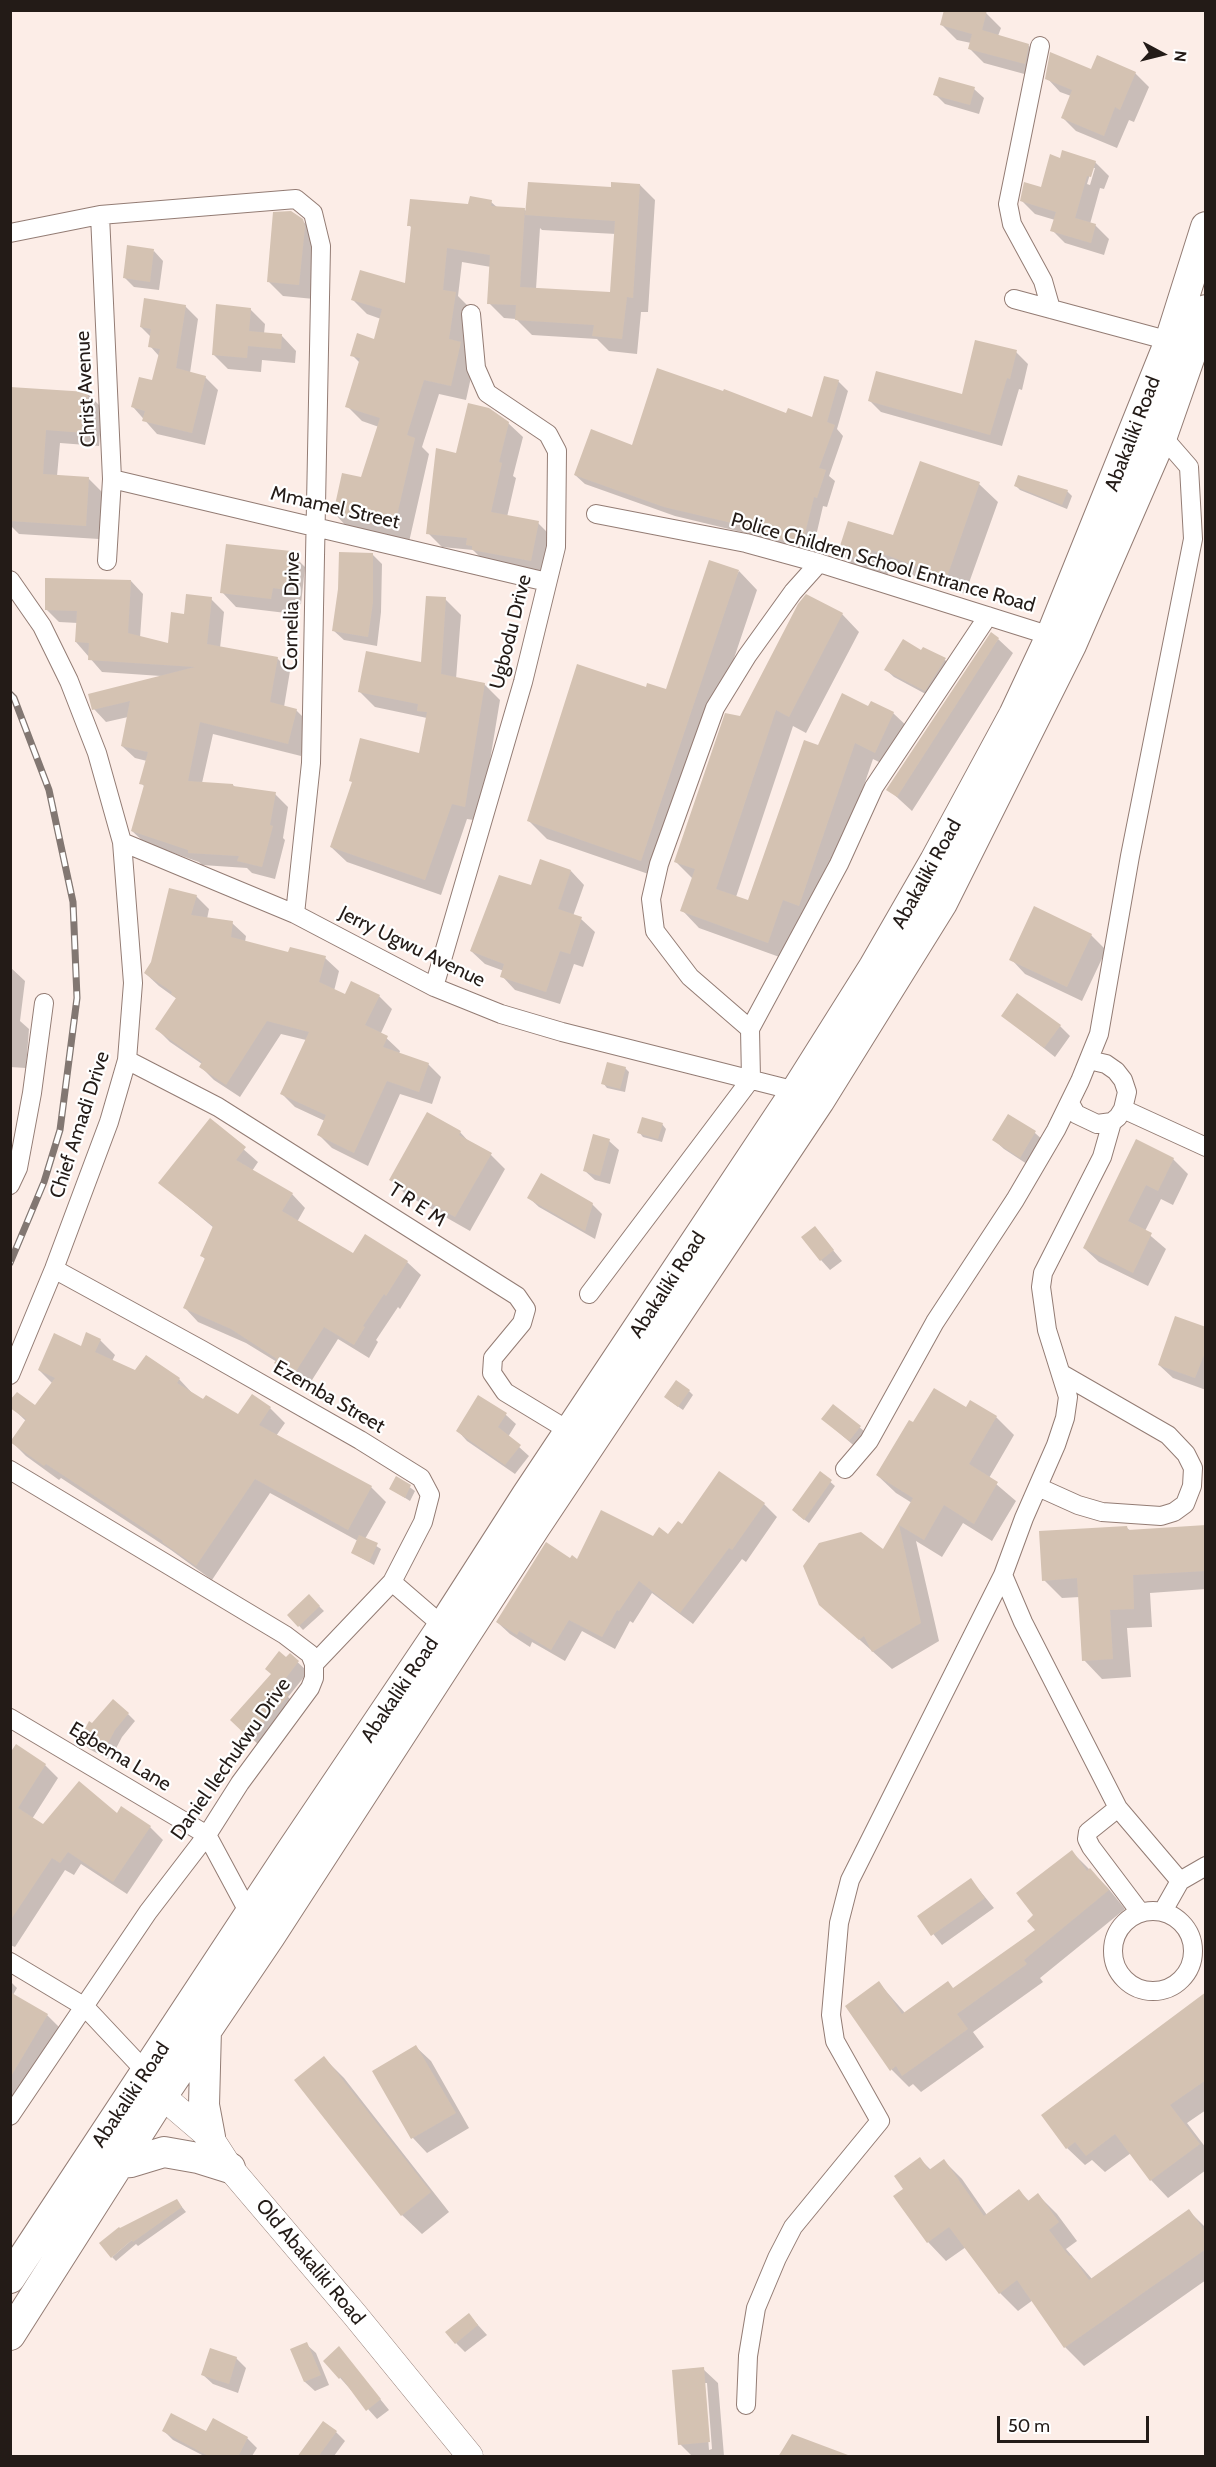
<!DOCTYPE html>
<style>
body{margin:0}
#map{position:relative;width:1216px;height:2467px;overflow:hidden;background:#fcede7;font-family:Cabin,sans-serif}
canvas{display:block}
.frame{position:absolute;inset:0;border:12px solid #231b17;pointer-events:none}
.north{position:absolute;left:1132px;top:24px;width:60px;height:60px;-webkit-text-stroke:4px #fff;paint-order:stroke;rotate:97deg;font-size:16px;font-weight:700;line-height:24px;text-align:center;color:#231b17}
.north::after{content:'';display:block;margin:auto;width:21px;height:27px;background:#231b17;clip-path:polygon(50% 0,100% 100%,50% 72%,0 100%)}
.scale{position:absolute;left:997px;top:2416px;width:152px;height:27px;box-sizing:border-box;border:3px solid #231b17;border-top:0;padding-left:8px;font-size:18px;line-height:21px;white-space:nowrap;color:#231b17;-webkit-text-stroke:4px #fff;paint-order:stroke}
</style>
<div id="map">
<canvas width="1216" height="2467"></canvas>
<div class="frame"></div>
<div class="north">N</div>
<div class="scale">50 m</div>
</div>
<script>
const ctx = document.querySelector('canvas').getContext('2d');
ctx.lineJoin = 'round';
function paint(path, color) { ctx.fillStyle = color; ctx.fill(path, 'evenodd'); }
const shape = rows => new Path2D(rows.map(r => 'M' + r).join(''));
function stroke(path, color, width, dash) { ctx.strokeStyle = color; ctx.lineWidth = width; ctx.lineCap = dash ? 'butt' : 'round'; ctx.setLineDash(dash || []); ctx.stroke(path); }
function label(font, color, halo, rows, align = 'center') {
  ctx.font = font + ' Cabin,sans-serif'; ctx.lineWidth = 4.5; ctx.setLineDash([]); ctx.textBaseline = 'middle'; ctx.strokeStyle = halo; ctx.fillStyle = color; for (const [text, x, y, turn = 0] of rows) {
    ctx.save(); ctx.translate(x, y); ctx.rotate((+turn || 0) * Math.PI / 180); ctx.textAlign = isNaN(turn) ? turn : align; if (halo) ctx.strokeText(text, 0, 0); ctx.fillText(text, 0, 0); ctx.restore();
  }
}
const shadow = shape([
 [986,13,1001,28,998,36,1028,45,1043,60,1039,78,984,63,969,48,971,43,957,40,942,25],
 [1092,71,1135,73,1149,87,1134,122,1129,120,1117,148,1076,131,1063,118,1071,96,1060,92,1047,78],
 [974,89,984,98,979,114,945,104,935,94],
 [1061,159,1095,162,1109,176,1104,189,1100,188,1090,224,1095,225,1109,239,1104,255,1065,243,1052,230,1055,220,1035,214,1022,201,1042,189],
 [1092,168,1095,168,1090,185,1087,184],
 [640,185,655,200,648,312,641,312,637,354,609,351,597,339,532,335,516,319,504,318,489,303,491,267,462,262,458,296,470,308,464,348,475,359,466,400,439,394,422,447,429,454,409,542,349,529,334,513,362,479,379,427,362,421,347,406,360,363,352,355,376,340,381,319,367,314,352,299,406,285,412,228,409,225,491,202,498,208,525,210,527,212,612,188],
 [540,228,542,230,616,234,612,294,536,289],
 [302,220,317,236,314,299,283,296,269,282],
 [154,251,163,261,159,290,134,287,124,277],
 [185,306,198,319,190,373,205,377,218,390,205,445,157,434,133,407,153,382,159,356,150,346,151,337,141,327],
 [250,309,265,324,264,334,282,336,296,351,295,363,262,360,261,372,228,369,213,354],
 [1016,352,1028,364,1022,390,1019,389,1002,446,881,412,869,400,963,396],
 [838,381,848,391,837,429,843,436,829,476,835,481,827,507,823,506,812,553,764,541,758,536,675,516,585,484,575,475,633,447,813,419],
 [10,388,88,394,102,408,99,446,60,443,57,476,88,478,103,493,99,539,19,534,10,525],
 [508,423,523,437,513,476,516,478,507,517,538,523,552,537,545,574,481,558,473,550,442,547,428,533,457,454],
 [1019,477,1067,491,1072,496,1067,509,1020,490,1016,486],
 [979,484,998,502,965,594,890,567,886,579,858,570,839,552,894,537],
 [291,553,305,567,301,604,287,602,286,613,236,607,222,592],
 [372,554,382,564,381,612,377,646,344,640,334,631],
 [739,571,757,590,660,878,547,839,529,821,647,688,667,691],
 [131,581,143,594,140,638,169,645,185,615,211,599,224,612,220,648,277,658,290,671,284,707,296,710,309,723,301,756,213,734,202,783,233,785,236,788,275,794,288,807,283,838,285,840,275,879,252,873,247,868,202,865,199,862,145,843,132,831,145,787,141,783,147,761,135,758,122,746,128,717,106,722,94,709,161,676,102,672,76,642,78,623,59,622,46,609],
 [445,599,461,615,456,679,484,684,500,700,480,821,467,819,441,895,347,862,331,847,420,755,427,718,375,707,360,692,423,664],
 [842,614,859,632,806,733,793,726,736,897,749,902,869,708,893,713,911,730,893,769,873,759,817,922,800,917,785,959,699,928,682,910,693,879,676,862,740,718],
 [998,639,1013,653,912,811,888,789],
 [924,649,945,660,953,667,933,698,894,677,886,670,922,652],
 [571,871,584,885,573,916,581,919,595,932,583,967,574,964,560,1004,515,990,502,976,504,971,485,964,471,951,532,886],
 [196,896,209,909,207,919,232,923,246,936,245,942,290,954,325,958,339,971,334,991,345,996,379,996,392,1009,381,1033,400,1051,399,1054,428,1064,441,1077,432,1104,400,1094,368,1166,332,1148,319,1135,325,1121,295,1107,282,1094,306,1040,281,1034,240,1097,214,1080,201,1067,202,1064,170,1042,157,1029,177,999,159,986,145,973],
 [1091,935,1106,950,1082,1001,1025,974,1011,959],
 [10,967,25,981,20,1021,29,1029,26,1068,10,1067],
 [1003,1016,1060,1026,1070,1036,1055,1057],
 [625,1068,629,1072,625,1092,607,1088,603,1083],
 [1008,1116,1035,1133,1045,1142,1030,1166,1004,1149,994,1140],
 [210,1120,258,1162,252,1171,292,1194,305,1208,297,1222,354,1255,407,1262,421,1275,400,1309,398,1307,376,1340,378,1342,369,1358,338,1339,307,1388,290,1377,277,1362,246,1343,198,1322,185,1308,206,1260,202,1256,214,1228,160,1183],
 [662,1124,666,1129,662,1142,643,1137,639,1132],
 [460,1132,471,1144,491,1155,505,1169,470,1231,405,1194,391,1179],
 [609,1141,619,1150,610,1184,595,1180,585,1171],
 [1137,1141,1173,1159,1188,1174,1173,1205,1161,1199,1145,1231,1166,1249,1148,1286,1099,1262,1084,1248],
 [529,1198,592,1204,602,1214,595,1239,539,1207],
 [815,1228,842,1261,830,1270,821,1260],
 [1206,1329,1206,1390,1173,1378,1159,1365],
 [100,1340,115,1355,112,1361,136,1372,179,1379,194,1395,239,1416,270,1408,285,1423,276,1436,371,1487,386,1502,365,1539,381,1549,374,1565,353,1553,358,1541,270,1493,212,1580,171,1550,61,1478,59,1480,26,1456,11,1441,26,1421,10,1406,36,1407,53,1384,39,1370],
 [689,1391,693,1395,683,1410,670,1401],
 [479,1397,506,1415,516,1424,508,1437,529,1456,515,1474,467,1441,458,1431],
 [834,1406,870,1436,859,1450,823,1419],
 [967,1409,996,1417,1014,1435,989,1478,1016,1501,992,1541,963,1523,942,1557,916,1541,939,1641,892,1669,820,1604,883,1551,912,1503,896,1493,877,1475,914,1424],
 [720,1473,764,1504,777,1517,746,1562,742,1559,693,1624,652,1593,633,1623,630,1621,615,1649,582,1631,565,1661,532,1642,530,1647,510,1634,497,1622,571,1560,577,1561,653,1537,668,1536,683,1526],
 [820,1473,835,1486,809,1523,798,1515],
 [397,1478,415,1491,410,1501,391,1489],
 [1206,1526,1206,1589,1150,1593,1152,1627,1127,1628,1131,1677,1102,1679,1084,1660,1080,1597,1062,1598,1044,1580,1127,1528,1131,1531],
 [309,1596,324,1611,303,1630,289,1615],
 [290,1655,308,1672,288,1697,297,1706,260,1746,232,1720],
 [128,1714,135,1721,122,1737,110,1760,89,1749,81,1741,93,1725],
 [10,1754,45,1765,58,1778,32,1819,44,1826,117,1815,150,1827,163,1840,127,1894,81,1864,74,1875,65,1870,15,1947,10,1945],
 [1072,1852,1108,1888,1125,1909,1040,1978,1043,1982,973,2032,984,2047,921,2092,913,2084,909,2087,892,2070,879,1983,905,2013,954,1989,1037,1931],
 [971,1880,994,1908,942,1945,919,1916],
 [10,1981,17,1988,13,1995,47,2015,61,2029,10,2115],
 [1206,1994,1206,2110,1187,2123,1206,2148,1206,2170,1168,2198,1151,2180,1131,2153,1105,2172,1092,2160,1085,2165,1067,2148],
 [416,2047,431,2061,469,2128,427,2153,413,2138,374,2071],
 [324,2058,344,2078,449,2212,422,2234,402,2215],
 [920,2159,931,2170,944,2161,962,2179,987,2215,1019,2191,1030,2202,1038,2195,1057,2214,1077,2241,1066,2249,1092,2279,1189,2211,1206,2228,1206,2280,1084,2366,1065,2347,1033,2300,1018,2311,1000,2293,966,2247,946,2261,928,2242,905,2189],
 [177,2201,186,2212,138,2246,136,2244,116,2261,112,2257],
 [469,2315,487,2335,465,2352,456,2343],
 [306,2344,316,2353,329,2385,315,2391,305,2382,292,2350],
 [339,2348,389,2410,377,2419,325,2361],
 [236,2358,246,2368,238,2393,213,2384,203,2375],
 [703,2369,718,2383,724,2456,692,2456,680,2444],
 [704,2383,707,2383,712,2449,709,2450],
 [164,2431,207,2433,247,2438,257,2448,252,2456,204,2456,173,2440],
 [336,2432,345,2441,334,2456,307,2456]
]);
const building = shape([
 [944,10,987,10,982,30,1029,44,1025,64,968,49,972,34,940,25],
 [1050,52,1091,69,1097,55,1136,72,1120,110,1115,107,1104,136,1061,118,1072,90,1045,79],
 [939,77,975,87,970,105,933,95],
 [1062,150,1096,161,1091,177,1087,176,1075,218,1096,224,1091,243,1050,231,1056,212,1020,201,1024,182,1041,187,1050,154,1060,158],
 [528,182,611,187,611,182,640,184,633,298,627,297,622,339,592,336,594,325,515,320,516,305,487,304,490,255,447,248,443,290,456,292,449,339,461,342,451,386,424,380,407,435,415,438,394,528,333,514,342,473,361,477,380,418,345,407,360,358,350,356,357,333,374,339,382,309,351,300,360,270,405,283,411,226,407,226,410,199,468,204,470,196,492,200,491,206,525,208,520,287,610,292,615,221,525,215],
 [291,211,303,219,305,227,299,285,267,282,273,212],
 [127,245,154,249,150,282,123,278],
 [144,298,186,305,176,368,206,376,192,433,142,421,145,411,131,407,139,377,152,380,160,349,148,347,151,329,140,327],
 [216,304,251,308,249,331,282,334,281,349,248,346,247,358,212,355],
 [975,340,1017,350,1010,379,1007,378,990,435,868,401,876,371,962,394],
 [657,368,723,391,724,389,786,413,788,408,812,417,824,376,839,380,827,422,835,425,819,468,826,470,817,498,814,497,802,545,752,532,753,528,664,507,574,475,591,429,632,445],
 [10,387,88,392,85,433,46,430,43,474,89,477,86,526,10,521],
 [468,403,489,408,509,422,499,462,502,463,491,512,539,521,531,561,472,550,472,546,466,545,467,538,426,534,436,448,456,453],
 [920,461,980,482,947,577,872,550,868,562,838,552,848,521,893,535],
 [1018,475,1068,490,1062,505,1014,486],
 [226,544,291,551,287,590,273,588,271,599,220,593],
 [339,552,373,553,373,602,368,637,332,631,338,589],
 [709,560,739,570,641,861,527,821,577,664,646,687,647,683,666,689],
 [45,578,131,580,128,633,168,643,171,612,184,614,186,594,212,597,207,644,278,657,270,702,297,709,288,744,200,722,188,781,233,784,233,786,276,792,270,825,273,826,262,867,237,861,239,856,188,853,188,850,131,831,144,785,139,784,148,752,121,746,130,701,92,710,88,694,195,667,88,660,89,643,75,642,77,611,45,610],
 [806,594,843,613,789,717,776,710,716,889,748,900,804,740,818,745,842,693,868,706,871,701,894,712,875,753,855,743,799,906,783,900,768,943,680,911,695,869,674,862,725,713,740,716,798,604],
 [426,596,446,597,441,674,485,683,465,807,452,804,425,880,330,847,352,782,349,781,360,738,419,753,427,712,417,711,418,704,358,692,366,651,421,662],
 [991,632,999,638,897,797,886,790],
 [903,639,921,650,923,647,946,658,925,691,884,670],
 [540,859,571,870,558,909,582,917,570,954,560,951,546,992,500,977,504,964,470,951,499,875,531,885],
 [169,888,197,895,191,915,233,921,231,937,288,952,290,947,326,956,319,982,345,994,351,981,380,995,365,1025,388,1036,383,1047,429,1063,419,1092,387,1081,354,1153,317,1135,326,1115,280,1094,309,1032,267,1021,226,1085,199,1067,202,1062,155,1029,176,998,171,994,172,992,144,973,151,962],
 [1034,906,1092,934,1067,987,1009,960],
 [1017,993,1061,1025,1044,1048,1001,1016],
 [607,1062,626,1067,620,1089,601,1084],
 [427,1112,461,1131,459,1135,492,1153,455,1217,389,1180],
 [1008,1114,1036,1131,1020,1158,992,1140],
 [642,1117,663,1123,658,1139,637,1133],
 [210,1118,246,1147,236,1160,293,1193,282,1211,353,1253,365,1234,408,1261,386,1296,384,1294,363,1326,365,1327,354,1345,324,1327,293,1376,274,1363,277,1359,231,1329,183,1308,205,1258,200,1256,213,1226,158,1183],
 [593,1134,610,1139,600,1176,583,1171],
 [1136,1139,1174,1158,1158,1191,1146,1185,1128,1221,1152,1233,1133,1273,1083,1248],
 [541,1173,593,1203,585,1231,527,1198],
 [815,1226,834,1250,820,1261,801,1237],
 [1175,1316,1206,1327,1206,1350,1195,1378,1158,1365],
 [86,1332,101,1339,95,1352,135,1370,146,1355,180,1378,177,1383,203,1399,206,1395,238,1414,252,1394,271,1407,259,1425,372,1486,348,1530,255,1479,196,1566,162,1542,163,1541,46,1464,44,1466,10,1442,26,1419,10,1408,10,1400,17,1392,35,1405,55,1378,38,1370,54,1333,81,1346],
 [676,1380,690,1390,678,1407,664,1397],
 [934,1388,966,1407,970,1400,997,1416,969,1464,998,1482,974,1524,944,1505,924,1540,899,1525,921,1623,872,1652,864,1636,859,1640,819,1605,803,1566,819,1543,861,1532,883,1549,913,1498,876,1475,909,1420,913,1422],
 [478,1395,507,1413,498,1427,521,1445,505,1465,456,1431],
 [833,1404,861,1426,849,1441,821,1419],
 [719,1471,765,1503,732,1550,729,1548,680,1613,639,1581,619,1611,617,1610,602,1637,569,1620,551,1650,519,1631,517,1635,496,1622,546,1542,570,1558,572,1555,577,1559,601,1510,653,1536,659,1527,668,1534,678,1521,682,1524],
 [820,1471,832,1480,804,1520,792,1510],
 [396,1476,411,1485,405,1498,389,1489],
 [1206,1525,1206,1571,1133,1575,1134,1609,1110,1610,1113,1659,1082,1661,1077,1578,1042,1581,1039,1531,1127,1526,1128,1530],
 [359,1535,378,1543,369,1562,351,1553],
 [309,1594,320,1606,298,1627,287,1615],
 [279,1651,286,1657,290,1653,299,1661,279,1687,289,1695,249,1738,230,1720,271,1674,265,1669],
 [113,1699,129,1713,115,1730,103,1753,79,1741,89,1721,92,1723],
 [16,1744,46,1764,18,1808,43,1824,79,1781,117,1813,121,1806,151,1826,113,1882,68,1852,60,1863,52,1858,10,1921,10,1753],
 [1072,1850,1087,1871,1090,1868,1109,1890,1024,1960,1027,1964,957,2014,968,2029,902,2076,896,2066,890,2071,845,2006,879,1981,902,2014,948,1981,953,1988,1035,1930,1027,1921,1033,1915,1016,1893],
 [971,1878,985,1898,931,1936,917,1916],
 [10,1992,48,2014,10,2078],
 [1206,1992,1206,2080,1170,2105,1200,2144,1150,2181,1115,2134,1086,2156,1075,2142,1066,2149,1041,2115],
 [416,2045,456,2113,411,2139,372,2071],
 [324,2056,431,2192,401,2216,294,2080],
 [920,2157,929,2170,944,2159,984,2216,1019,2189,1028,2201,1038,2193,1059,2222,1049,2230,1069,2256,1071,2255,1089,2280,1189,2209,1206,2233,1206,2249,1064,2348,1017,2280,999,2294,949,2227,927,2243,893,2196,903,2189,894,2176],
 [177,2199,182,2207,133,2242,132,2240,111,2258,99,2243,119,2227,120,2228],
 [469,2313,478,2325,455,2344,445,2332],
 [307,2342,321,2375,304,2382,290,2349],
 [339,2346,381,2399,366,2411,341,2377,339,2379,323,2361],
 [210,2348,237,2357,229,2384,201,2375],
 [704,2367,710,2442,678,2445,672,2370],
 [171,2413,206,2431,213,2418,248,2437,238,2457,210,2457,162,2431],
 [323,2421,337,2431,318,2457,297,2457],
 [792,2434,848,2455,847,2457,778,2457]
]);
const minor = shape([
 [1040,46,1008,204,1012,224,1043,281,1051,309],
 [100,215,112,479,107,561],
 [10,233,100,215,296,199,313,213,321,246,311,763,295,914],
 [1014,299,1170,341],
 [112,479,547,582],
 [596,514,746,543,819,563,1051,636],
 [10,580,42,626,69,681,97,753,122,842,133,983,127,1060,109,1122,54,1269,10,1375],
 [122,842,295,914,434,987,501,1014,562,1032,796,1091],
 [434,987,523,682,556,547,557,451,548,434,487,393,476,368,471,314],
 [750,1029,690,977,655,931,651,899,659,864,715,708,747,656,793,592,819,563],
 [127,1060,218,1107,517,1296,526,1309,522,1323,493,1358,492,1373,505,1392,571,1432],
 [1070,1103,1076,1114,1097,1124,1112,1122,1118,1117,1123,1109,1127,1092,1123,1080,1116,1071,1106,1064,1089,1060],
 [1123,1109,1206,1147],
 [1112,1122,1102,1157,1043,1273,1041,1287,1047,1330,1068,1397,1065,1418,1056,1445,1024,1518,1003,1575,1023,1622,1118,1808,1088,1832,1087,1839,1091,1847,1140,1912],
 [10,1185,18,1168,32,1093,44,1003],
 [54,1269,202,1350,360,1440,421,1478,430,1495,423,1522,392,1582,443,1626],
 [589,1294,751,1079,750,1029,839,864,874,787,988,616],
 [845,1469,869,1441,935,1322,1015,1200,1056,1130,1080,1081,1099,1034,1130,856,1193,539,1189,467,1162,436,1155,433],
 [10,1470,285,1635,310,1654,314,1664,314,1678,310,1688,240,1783,207,1835,148,1912,10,2116],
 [1038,1487,1078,1505,1102,1512,1161,1516,1174,1512,1185,1504,1192,1486,1193,1468,1186,1454,1168,1435,1062,1374],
 [314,1664,392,1582],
 [10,1718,207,1835,250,1915],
 [1118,1808,1180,1881,1163,1911],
 [1180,1881,1206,1866],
 '1113 1951a40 40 0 1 1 80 0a40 40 0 1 1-80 0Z',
 [10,1962,85,2007,147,2073],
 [746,2405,748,2356,756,2308,777,2258,793,2227,880,2121,835,2041,831,2015,839,1923,850,1880,1003,1575]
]);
const secondary = shape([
 [151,2079,162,2096,210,2137,230,2168,355,2315,470,2456]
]);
const trunk = shape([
 [206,2029,204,2105,210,2137],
 [119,2163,131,2162,164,2152,198,2158,230,2168],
 [10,2278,290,1853,443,1626,527,1495,796,1091,874,967,935,861,1014,715,1051,636,1170,341,1206,227],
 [10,2335,162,2096,270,1936,535,1527,819,1101,942,903,1071,645,1162,436,1206,310]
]);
const rail = shape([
 [10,694,14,698,49,790,73,902,77,998,60,1130,44,1182,10,1263]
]);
const streetNames = [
 ["Christ Avenue",86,389,-93],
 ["Abakaliki Road",1133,434,-69],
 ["Mmamel Street",335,508,13],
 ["Police Children School Entrance Road",883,563,16],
 ["Cornelia Drive",292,611,-89],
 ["Ugbodu Drive",511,632,-76],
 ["Abakaliki Road",927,874,-61],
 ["Jerry Ugwu Avenue",412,947,26],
 ["Chief Amadi Drive",80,1125,-72],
 ["T R E M",417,1205,33],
 ["Abakaliki Road",668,1285,-57],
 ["Ezemba Street",329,1397,30],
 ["Abakaliki Road",400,1690,-56],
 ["Egbema Lane",120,1757,31],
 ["Daniel Ilechukwu Drive",231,1759,-55],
 ["Abakaliki Road",131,2095,-56],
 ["Old Abakaliki Road",310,2262,50]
];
paint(shadow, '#0003');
paint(building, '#d4c2b2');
stroke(minor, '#937c74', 20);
stroke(secondary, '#937c74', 27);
stroke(trunk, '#937c74', 32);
stroke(minor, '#fff', 18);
stroke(secondary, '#fff', 26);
stroke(trunk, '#fff', 30);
stroke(rail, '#827772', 7);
stroke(rail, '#fff', 4.5, [14]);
label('20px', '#231b17', '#fff', streetNames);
</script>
